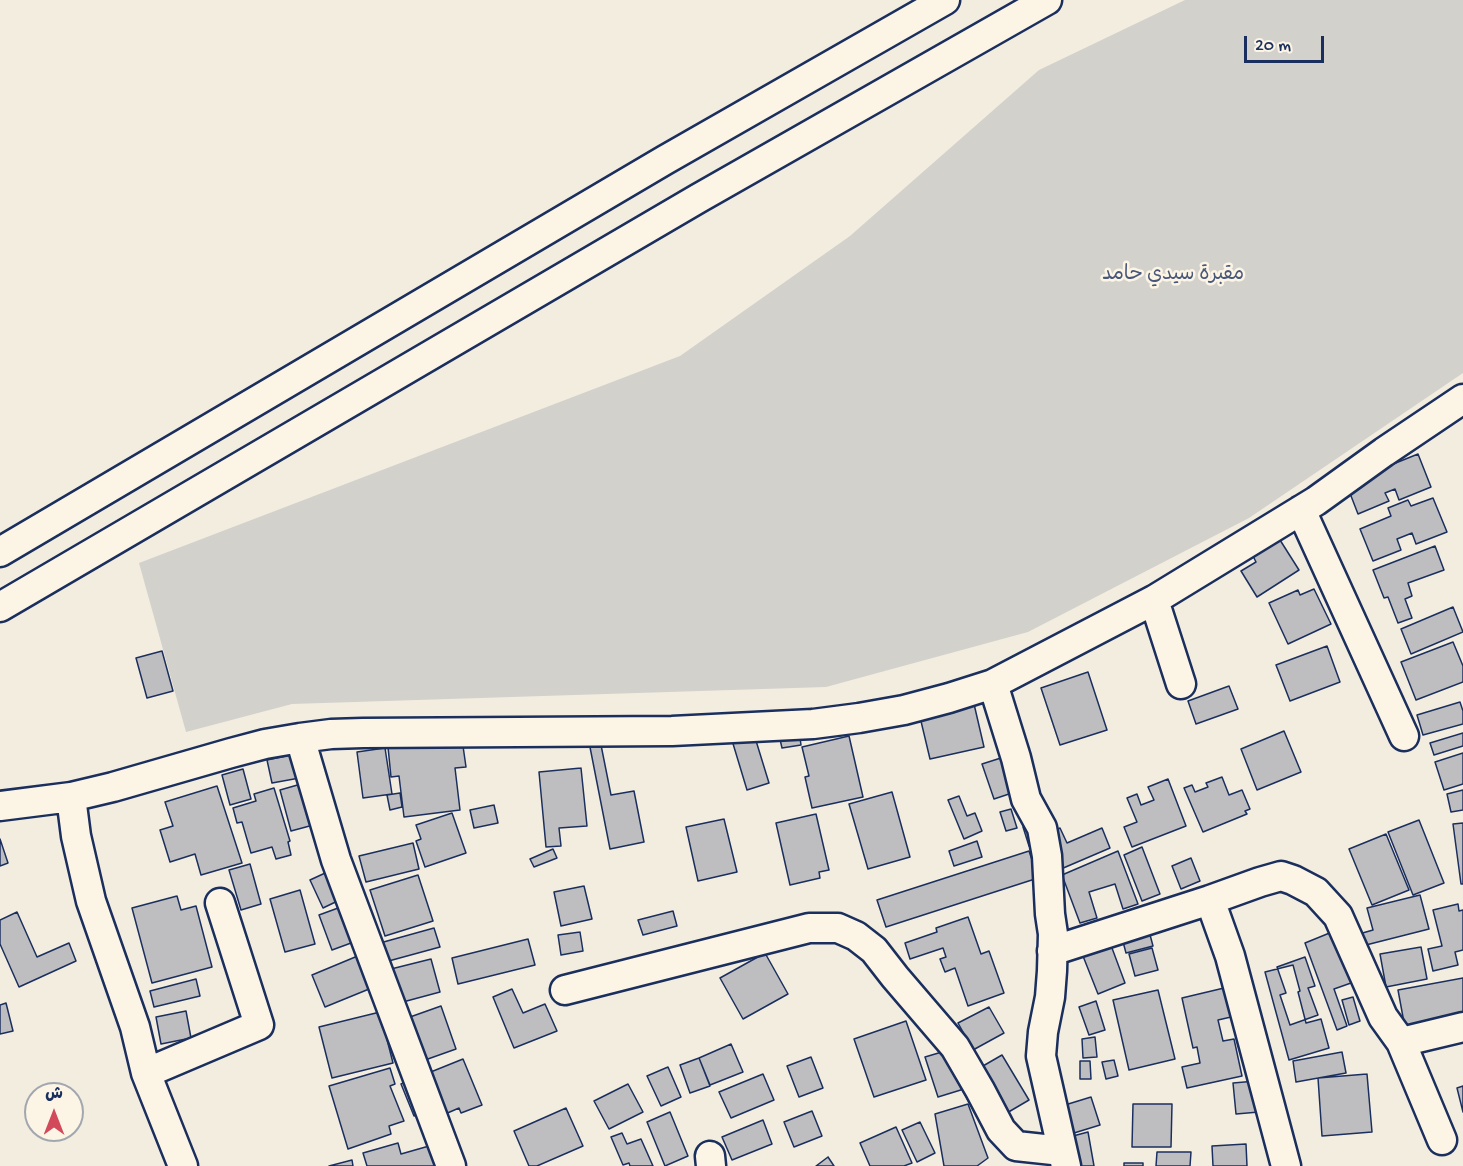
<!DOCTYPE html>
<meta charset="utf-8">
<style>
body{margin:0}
#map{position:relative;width:1463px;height:1166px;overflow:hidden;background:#f3ede0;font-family:"Gochi Hand","Playpen Sans Arabic",sans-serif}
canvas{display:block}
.north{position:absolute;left:24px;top:1082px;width:60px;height:60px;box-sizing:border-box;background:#fcf5e5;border:2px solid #a2a6af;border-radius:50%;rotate:0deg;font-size:16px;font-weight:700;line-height:24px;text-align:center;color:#1b2f5e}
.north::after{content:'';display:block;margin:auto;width:21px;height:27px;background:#d1495b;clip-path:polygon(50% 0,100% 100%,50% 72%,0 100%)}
.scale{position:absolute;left:1244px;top:36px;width:80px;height:27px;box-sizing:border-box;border:3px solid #1b2f5e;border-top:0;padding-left:8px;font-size:18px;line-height:21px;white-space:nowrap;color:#1b2f5e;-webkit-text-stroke:4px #fcf5e5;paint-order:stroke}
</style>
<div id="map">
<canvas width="1463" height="1166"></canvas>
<div class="north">ش</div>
<div class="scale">20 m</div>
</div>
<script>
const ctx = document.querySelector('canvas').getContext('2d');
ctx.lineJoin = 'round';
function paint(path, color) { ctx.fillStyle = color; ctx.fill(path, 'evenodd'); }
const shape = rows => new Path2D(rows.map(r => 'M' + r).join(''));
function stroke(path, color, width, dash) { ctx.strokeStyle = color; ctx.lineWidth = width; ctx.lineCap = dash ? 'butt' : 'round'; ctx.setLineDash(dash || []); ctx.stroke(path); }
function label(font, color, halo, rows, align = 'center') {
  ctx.font = font + ' "Gochi Hand","Playpen Sans Arabic",sans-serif'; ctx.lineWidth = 5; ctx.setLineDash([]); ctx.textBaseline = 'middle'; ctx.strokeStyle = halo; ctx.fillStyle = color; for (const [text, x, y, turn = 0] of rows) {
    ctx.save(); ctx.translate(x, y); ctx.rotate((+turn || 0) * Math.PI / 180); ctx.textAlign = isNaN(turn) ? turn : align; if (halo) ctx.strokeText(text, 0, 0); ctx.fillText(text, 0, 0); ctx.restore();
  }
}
const green = shape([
 [1185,0,1463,0,1463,373,1249,518,1028,632,826,687,292,704,186,732,139,563,680,356,850,236,1039,70]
]);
const building = shape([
 [1418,454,1431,487,1399,500,1395,489,1385,493,1389,501,1358,514,1346,483,1418,454],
 [1433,498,1447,532,1416,544,1412,533,1397,539,1401,550,1373,561,1360,529,1391,516,1388,508,1408,500,1411,506,1433,498],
 [1280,540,1299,570,1257,597,1241,571,1256,562,1253,556,1280,540],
 [1435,546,1444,570,1408,583,1412,596,1405,599,1412,618,1398,623,1388,597,1384,598,1373,570,1435,546],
 [1314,589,1331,624,1288,644,1269,603,1298,590,1300,595,1314,589],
 [1453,607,1463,632,1411,654,1401,629,1453,607],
 [1453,642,1463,666,1463,682,1416,700,1401,662,1453,642],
 [1327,646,1340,682,1290,701,1276,665,1327,646],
 [162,651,173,691,147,698,136,658,162,651],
 [1088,672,1107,730,1060,745,1041,688,1088,672],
 [1229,686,1238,709,1196,724,1188,701,1229,686],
 [1460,702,1463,711,1463,724,1423,735,1417,715,1460,702],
 [974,704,984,747,930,759,920,717,974,704],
 [753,731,769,783,747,790,731,737,753,731],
 [799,731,801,745,782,748,779,735,799,731],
 [1284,731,1301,772,1257,790,1241,749,1284,731],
 [1463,733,1463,746,1434,755,1430,743,1463,733],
 [599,735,611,795,634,791,644,842,610,849,588,737,599,735],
 [849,736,863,797,812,808,805,777,809,776,802,747,849,736],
 [462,739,466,767,455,768,460,810,404,817,399,776,391,777,388,747,462,739],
 [385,748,392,794,363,798,357,752,385,748],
 [300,753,305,777,272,783,267,760,300,753],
 [1463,753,1463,784,1444,790,1435,762,1463,753],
 [1004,757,1015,792,994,799,982,764,1004,757],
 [581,768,587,826,559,828,561,846,546,847,539,772,581,768],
 [243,769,251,799,230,805,222,775,243,769],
 [1222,777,1229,795,1242,790,1250,809,1245,811,1247,814,1203,832,1184,788,1192,785,1195,792,1208,787,1206,783,1222,777],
 [1168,779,1186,826,1132,847,1124,827,1137,822,1127,798,1137,794,1141,805,1154,800,1148,787,1168,779],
 [301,784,317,824,291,831,280,790,301,784],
 [217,786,242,863,201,875,195,854,170,862,160,830,173,826,165,802,217,786],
 [274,788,290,841,288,842,291,855,276,859,272,847,251,853,242,822,237,823,233,808,256,801,254,794,274,788],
 [1463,790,1463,810,1451,812,1447,794,1463,790],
 [892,792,910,857,868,869,849,804,892,792],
 [400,793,402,807,390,810,387,795,400,793],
 [959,796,967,816,975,813,982,831,964,839,948,800,959,796],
 [494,805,498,823,474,828,470,810,494,805],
 [1011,809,1017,828,1006,831,1000,812,1011,809],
 [452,813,466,853,425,867,416,841,421,839,416,825,452,813],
 [816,814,829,870,819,872,820,878,790,885,776,823,816,814],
 [724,819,737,872,698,881,686,827,724,819],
 [1419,820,1444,883,1413,895,1388,832,1419,820],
 [1037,823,1043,842,1029,846,1023,827,1037,823],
 [1463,823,1463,884,1461,884,1453,824,1463,823],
 [1060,828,1067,843,1102,828,1110,848,1061,869,1046,834,1060,828],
 [1386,834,1409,890,1372,905,1349,849,1386,834],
 [0,839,8,863,0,866,0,839],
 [977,841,982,857,954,866,949,851,977,841],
 [413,843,419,869,366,882,359,856,413,843],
 [1142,847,1160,894,1142,901,1124,855,1142,847],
 [553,849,557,858,534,867,530,859,553,849],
 [1029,851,1038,878,886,927,877,900,1029,851],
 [1118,851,1138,904,1123,909,1115,884,1089,892,1097,918,1080,923,1062,875,1118,851],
 [1191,858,1200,881,1181,889,1172,866,1191,858],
 [250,864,261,904,241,910,229,870,250,864],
 [336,868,348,896,323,908,310,880,336,868],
 [418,875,433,921,385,936,370,890,418,875],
 [584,886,592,919,561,926,554,892,584,886],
 [300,890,315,944,285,952,270,899,300,890],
 [1420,895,1429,929,1362,946,1359,934,1373,930,1367,908,1420,895],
 [177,896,181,910,196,906,212,967,152,983,132,908,177,896],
 [349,904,362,939,332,950,319,915,349,904],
 [1458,904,1459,911,1463,910,1463,950,1455,952,1458,965,1433,971,1428,949,1442,946,1433,910,1458,904],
 [673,911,677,926,643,935,638,920,673,911],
 [17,912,37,957,69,943,76,961,19,987,0,944,0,920,17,912],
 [968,917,981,954,989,951,1004,993,968,1006,955,968,945,972,940,959,946,957,943,948,910,959,905,943,937,932,936,928,968,917],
 [434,928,440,947,385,962,380,943,434,928],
 [1149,931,1153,946,1126,953,1122,938,1149,931],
 [580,932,583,951,561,955,558,935,580,932],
 [1332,932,1351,983,1334,989,1347,1026,1337,1030,1305,943,1332,932],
 [528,939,535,965,458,984,452,958,528,939],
 [1109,940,1125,983,1098,994,1081,951,1109,940],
 [1421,947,1427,979,1386,987,1380,954,1421,947],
 [1152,948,1158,970,1135,976,1129,954,1152,948],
 [765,953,788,994,743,1019,720,978,765,953],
 [360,955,374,987,325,1007,312,975,360,955],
 [1305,957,1315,986,1308,988,1318,1015,1290,1025,1280,995,1286,993,1277,967,1305,957],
 [431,959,440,992,388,1006,379,972,431,959],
 [1293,965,1300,991,1298,992,1306,1023,1321,1019,1329,1048,1289,1060,1265,972,1293,965],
 [1463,978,1463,1017,1405,1028,1398,990,1463,978],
 [196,979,200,996,154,1007,150,991,196,979],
 [1224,988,1231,1017,1218,1020,1223,1041,1234,1039,1242,1076,1187,1088,1182,1067,1200,1063,1197,1047,1193,1048,1182,998,1224,988],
 [512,989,523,1013,545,1004,557,1031,514,1048,493,997,512,989],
 [1158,990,1175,1059,1129,1070,1113,1000,1158,990],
 [1353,997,1360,1021,1349,1025,1342,1000,1353,997],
 [1096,1001,1105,1030,1089,1035,1079,1007,1096,1001],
 [6,1003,13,1031,0,1034,0,1005,6,1003],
 [441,1006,456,1049,411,1065,396,1022,441,1006],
 [989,1007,1004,1033,973,1050,958,1023,989,1007],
 [186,1011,191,1038,161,1044,156,1017,186,1011],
 [380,1012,393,1063,332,1078,319,1027,380,1012],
 [906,1021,926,1080,874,1097,854,1039,906,1021],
 [1095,1037,1097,1057,1083,1058,1082,1039,1095,1037],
 [731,1044,743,1072,710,1085,699,1058,731,1044],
 [952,1049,964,1089,938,1097,925,1057,952,1049],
 [1342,1052,1346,1073,1296,1082,1293,1061,1342,1052],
 [1002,1055,1029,1100,983,1127,957,1081,1002,1055],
 [811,1057,823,1088,799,1097,787,1066,811,1057],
 [699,1058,710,1086,690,1093,680,1065,699,1058],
 [463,1059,482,1105,461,1113,459,1108,436,1118,432,1108,414,1116,401,1084,463,1059],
 [1114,1060,1118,1076,1106,1079,1102,1062,1114,1060],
 [1080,1061,1090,1061,1091,1079,1080,1079,1080,1061],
 [668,1067,681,1097,661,1106,647,1076,668,1067],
 [390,1068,395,1084,390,1086,404,1121,389,1126,391,1134,348,1149,329,1086,390,1068],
 [763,1074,774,1100,731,1118,719,1092,763,1074],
 [1367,1074,1372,1132,1322,1136,1318,1078,1367,1074],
 [1256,1081,1259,1112,1236,1114,1233,1083,1256,1081],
 [628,1084,643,1112,609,1129,594,1101,628,1084],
 [1463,1086,1463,1112,1457,1088,1463,1086],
 [1091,1097,1100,1125,1074,1133,1065,1105,1091,1097],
 [968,1104,988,1158,977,1166,944,1166,935,1114,968,1104],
 [1133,1104,1172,1104,1171,1147,1132,1147,1133,1104],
 [566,1108,583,1146,537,1166,529,1166,514,1131,566,1108],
 [812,1111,822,1136,794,1147,784,1122,812,1111],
 [670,1112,688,1156,665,1166,647,1122,670,1112],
 [763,1120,772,1144,732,1160,722,1137,763,1120],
 [920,1122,935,1153,917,1162,902,1130,920,1122],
 [896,1127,912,1163,904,1166,870,1166,860,1143,896,1127],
 [1088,1132,1094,1166,1080,1166,1073,1136,1088,1132],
 [622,1133,627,1144,641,1139,653,1166,630,1166,629,1163,623,1165,611,1137,622,1133],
 [398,1143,401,1154,429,1146,435,1166,367,1166,363,1153,398,1143],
 [1246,1144,1247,1166,1213,1166,1212,1146,1246,1144],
 [1157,1152,1191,1152,1190,1166,1156,1166,1157,1152],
 [828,1157,834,1166,816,1166,828,1157],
 [352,1160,353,1166,329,1166,352,1160],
 [1124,1163,1143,1163,1143,1166,1124,1166,1124,1163]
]);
const minor = shape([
 [1301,510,1404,736],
 [0,552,665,160,945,0],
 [1154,600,1181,684],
 [0,607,699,198,1047,0],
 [993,684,1016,758,1026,799,1042,828,1047,856,1050,914,1053,934,1052,971,1050,997,1043,1032,1041,1056,1066,1166],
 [300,738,336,860,451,1166],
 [71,797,76,836,91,901,135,1027,146,1073,183,1166],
 [0,806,71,797,113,787,231,753,265,744,300,738,331,734,363,733,672,731,813,724,859,718,904,710,949,698,993,684,1154,600,1316,501,1384,452,1463,399],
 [1052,951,1210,900],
 [565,990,809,928,838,928,856,936,874,950,895,977,955,1047,980,1090,1001,1130,1016,1146,1062,1151],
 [1401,1042,1463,1027],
 [146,1073,259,1025,220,903],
 [710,1156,711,1166],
 [1286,1166,1230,956,1210,900,1260,882,1281,876,1293,880,1316,892,1338,916,1383,1017,1401,1042,1442,1140]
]);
const parkNames = [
 ["مقبرة سيدي حامد",1173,276]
];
paint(green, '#d3d1cc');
paint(building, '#bebec0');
stroke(building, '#1b2f5e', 1.5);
stroke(minor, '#1b2f5e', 33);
stroke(minor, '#fcf5e5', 28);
label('20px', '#49587a', '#fcf5e5', parkNames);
</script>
